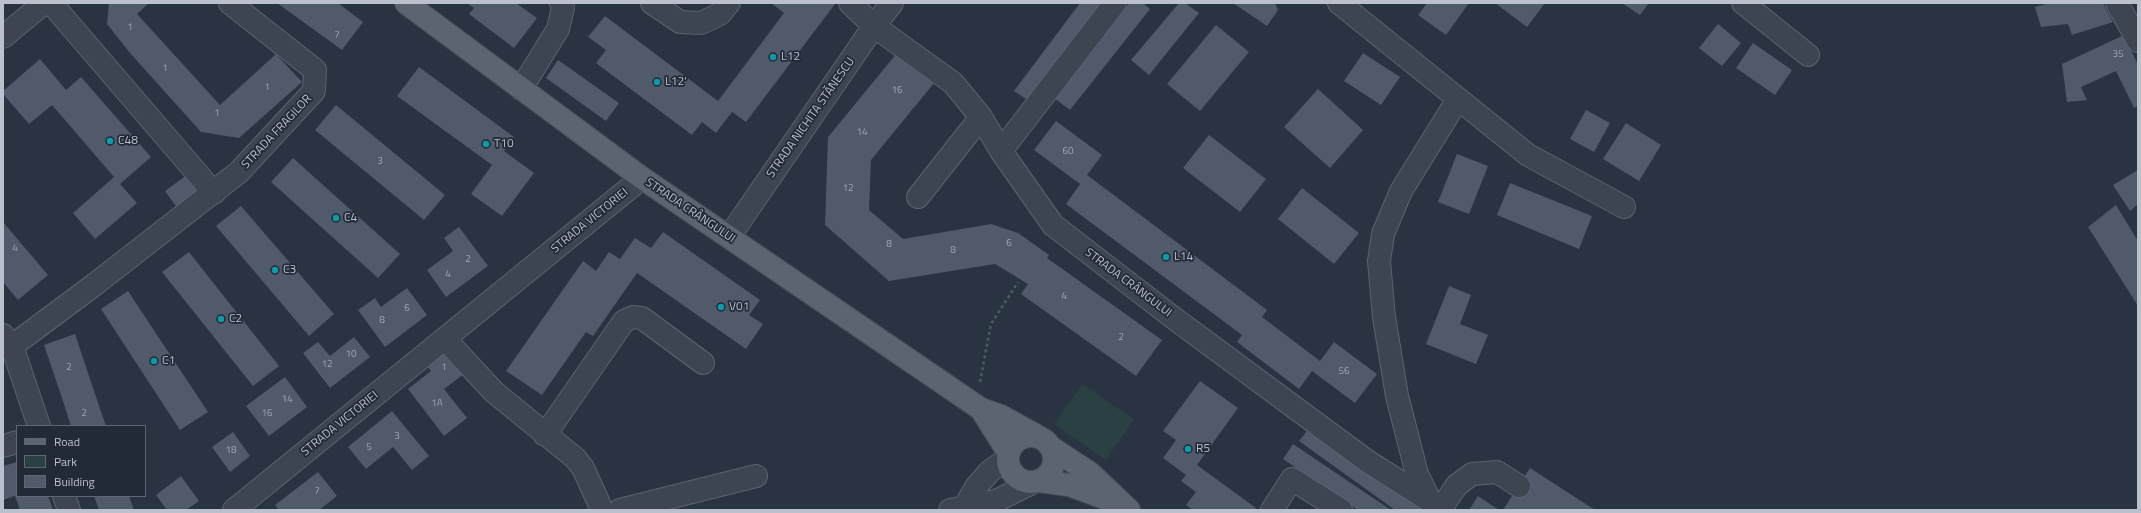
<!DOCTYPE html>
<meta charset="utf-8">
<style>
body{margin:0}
#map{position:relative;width:2141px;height:513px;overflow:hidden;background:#293342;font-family:"Titillium Web",sans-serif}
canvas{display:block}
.frame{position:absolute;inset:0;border:4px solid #bbc1cc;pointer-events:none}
.legend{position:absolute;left:16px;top:425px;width:130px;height:72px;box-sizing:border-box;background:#222a38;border:1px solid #5f6673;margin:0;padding:5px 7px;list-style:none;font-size:12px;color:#bbc1cc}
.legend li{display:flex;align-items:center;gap:8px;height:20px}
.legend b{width:20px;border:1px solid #5f6673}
</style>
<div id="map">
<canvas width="2141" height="513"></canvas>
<div class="frame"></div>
<ul class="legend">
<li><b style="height:5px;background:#5c6472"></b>Road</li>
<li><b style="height:11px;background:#2b4043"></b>Park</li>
<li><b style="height:11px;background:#505a6b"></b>Building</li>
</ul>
</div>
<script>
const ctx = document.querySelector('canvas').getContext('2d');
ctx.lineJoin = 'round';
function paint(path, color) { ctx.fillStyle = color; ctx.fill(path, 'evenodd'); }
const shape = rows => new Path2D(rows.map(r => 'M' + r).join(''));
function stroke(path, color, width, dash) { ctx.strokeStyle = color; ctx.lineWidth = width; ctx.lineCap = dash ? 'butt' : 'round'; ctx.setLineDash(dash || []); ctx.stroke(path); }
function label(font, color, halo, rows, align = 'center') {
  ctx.font = font + ' "Titillium Web",sans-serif'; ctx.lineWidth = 3.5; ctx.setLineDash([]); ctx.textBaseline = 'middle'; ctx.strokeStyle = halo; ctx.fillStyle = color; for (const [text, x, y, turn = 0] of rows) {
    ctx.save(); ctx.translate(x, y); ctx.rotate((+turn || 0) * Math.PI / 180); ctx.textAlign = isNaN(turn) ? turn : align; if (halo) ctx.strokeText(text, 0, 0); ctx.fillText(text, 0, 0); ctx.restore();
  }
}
const green = shape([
 [1082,384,1134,419,1106,460,1054,424]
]);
const building = shape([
 [109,3,149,3,137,14,220,105,276,54,302,82,239,138,201,132,130,53,107,24],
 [277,3,338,3,363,22,342,50],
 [467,3,516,3,537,18,514,48,469,14,474,8],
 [771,3,835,4,746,122,732,112,716,133,702,122,692,135,596,63,606,50,588,37,605,16,718,101,784,13],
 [1080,3,1103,3,1029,101,1014,91],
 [1129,3,1143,3,1150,9,1070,110,1054,98],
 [1179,3,1185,3,1199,13,1149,75,1131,60],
 [1233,3,1275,3,1278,10,1267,26],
 [1427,3,1469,3,1446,35,1418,15],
 [1495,3,1545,3,1527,27],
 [1622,3,1649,3,1640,15],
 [2049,3,2103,3,2113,22,2072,35,2068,24,2041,27,2035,7],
 [1718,24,1741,43,1722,66,1699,48],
 [1216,25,1249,52,1200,111,1167,84],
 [2124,35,2138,65,2138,106,2134,108,2116,71,2081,87,2087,100,2067,102,2062,64],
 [1753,43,1792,70,1775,95,1736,68],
 [897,53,934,83,871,160,869,210,903,239,991,224,1018,233,1049,255,1047,258,1162,340,1136,376,1021,294,1028,284,995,264,889,281,825,225,828,137],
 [1363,53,1400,77,1381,105,1344,81],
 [40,59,66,90,81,77,151,157,120,184,137,203,95,239,73,213,114,177,52,105,29,124,3,94,3,91],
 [558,60,619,103,606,121,546,78],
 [419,67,514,137,504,151,534,173,502,216,471,194,492,165,397,96],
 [1318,89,1363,130,1330,168,1284,127],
 [336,105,445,195,424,220,315,130],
 [1586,110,1610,123,1594,152,1570,139],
 [1056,121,1102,155,1087,175,1267,310,1262,317,1320,361,1334,342,1377,374,1355,403,1312,371,1299,389,1237,342,1242,335,1066,204,1080,184,1034,150],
 [1626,123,1661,145,1639,181,1603,159],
 [1209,135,1266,179,1240,212,1183,168],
 [1457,154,1488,166,1469,214,1438,202],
 [293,158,400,254,378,278,271,182],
 [2138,170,2138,204,2130,211,2113,185],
 [191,172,204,190,178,209,165,191],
 [1510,183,1592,216,1579,249,1497,215],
 [1302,188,1359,233,1334,264,1278,219],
 [2116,205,2138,241,2138,306,2088,227],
 [241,206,334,314,309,336,216,226],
 [3,222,48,275,18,300,3,282],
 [459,227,488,266,446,297,427,270,453,251,444,238],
 [663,232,760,300,749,315,763,324,746,349,637,273,593,336,586,332,542,395,506,371,583,261,596,271,609,252,620,259,635,238,651,248],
 [189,252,279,366,253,386,162,272],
 [1449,286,1471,295,1460,324,1488,335,1476,364,1426,344],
 [407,288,427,315,385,347,358,310,375,298,381,307],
 [128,291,208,412,180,430,101,309],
 [75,334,94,391,106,426,71,426,63,401,44,345],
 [354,337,370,357,330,388,303,353,318,342,330,356],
 [446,351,464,374,444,389,467,418,444,436,408,389,431,371,427,366],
 [285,377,307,407,269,436,246,406],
 [1200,381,1238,408,1197,465,1256,508,1255,510,1193,510,1186,505,1196,492,1181,481,1186,475,1163,458,1176,440,1163,431],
 [392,411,429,456,412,470,393,447,366,469,348,447],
 [1311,426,1428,510,1395,510,1299,441],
 [233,432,250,456,230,472,212,447],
 [1293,444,1391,510,1358,510,1283,459],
 [17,462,17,496,48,496,53,510,20,510,15,496,3,500,3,466],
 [1530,468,1595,510,1503,510],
 [318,472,337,496,319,510,279,510,275,505],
 [181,476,199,501,186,510,167,510,156,495],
 [94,496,129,496,134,510,99,510],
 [1478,496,1499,510,1469,510]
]);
const path = shape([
 [980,382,991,324,1018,282]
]);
const minor = shape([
 [51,3,214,193],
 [652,3,680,22,701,23,720,14,729,3],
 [892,3,874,26,953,83,981,117,1001,151],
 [1115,3,1001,151,1053,225,1175,319,1367,461,1430,501],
 [1339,3,1528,155,1624,207],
 [1743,3,1808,55],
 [2117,3,2138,41],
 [3,37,44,3],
 [521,89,558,29,563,8,561,3],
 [918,197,981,117],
 [729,237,874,26,850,3],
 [3,335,12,346,39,426],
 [445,339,494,392,575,458,583,468,602,510],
 [12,346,94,285,239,172,314,91,315,70,230,3],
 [545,435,624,321,633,317,642,318,703,363],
 [3,446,17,442],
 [64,496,69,510],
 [1430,501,1417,474,1397,396,1384,317,1379,261,1383,234,1401,191,1458,99],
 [965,506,976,487,990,471,1007,459],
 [234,510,642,178],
 [620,510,756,476],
 [950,510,996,501,1032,483],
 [1272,510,1292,479,1341,510],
 [1440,510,1457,485,1472,474,1497,472,1519,486]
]);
const major = shape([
 [406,3,642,178,981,409,1001,416,1039,437],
 [981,409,1008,452],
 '1008 459a23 23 0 1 1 46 0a23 23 0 1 1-46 0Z',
 [1052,448,1090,473,1129,510],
 [1039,481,1069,485,1115,502]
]);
const markers = [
 [773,57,4,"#0f9aa8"],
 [657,82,4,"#0f9aa8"],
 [110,141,4,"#0f9aa8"],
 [486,144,4,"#0f9aa8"],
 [336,218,4,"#0f9aa8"],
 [1166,257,4,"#0f9aa8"],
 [275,270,4,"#0f9aa8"],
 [721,307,4,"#0f9aa8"],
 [221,319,4,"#0f9aa8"],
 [154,361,4,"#0f9aa8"],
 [1188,449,4,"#0f9aa8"]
];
const numberNames = [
 ["1",130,28],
 ["7",337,36],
 ["35",2118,55],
 ["1",165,69],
 ["1",267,88],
 ["16",897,91],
 ["1",217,114],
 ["14",862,133],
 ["60",1068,152],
 ["3",380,162],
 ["12",848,189],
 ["6",1009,244],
 ["8",889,245],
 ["4",15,249],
 ["8",953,251],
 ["2",468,260],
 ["4",448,275],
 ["4",1064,297],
 ["6",407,309],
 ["8",382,321],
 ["2",1121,338],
 ["10",351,355],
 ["12",327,365],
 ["2",69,368],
 ["1",444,368],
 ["56",1344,372],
 ["14",287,400],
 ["1A",437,404],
 ["2",84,414],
 ["16",267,414],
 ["3",397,437],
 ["5",369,448],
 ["18",231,451],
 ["7",317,492]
];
const poiNames = [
 ["L12",781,57],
 ["L12'",665,82],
 ["C48",118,141],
 ["T10",494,144],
 ["C4",344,218],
 ["L14",1174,257],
 ["C3",283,270],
 ["V01",729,307],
 ["C2",229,319],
 ["C1",162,361],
 ["R5",1196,449]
];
const streetNames = [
 ["STRADA NICHITA STĂNESCU",811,118,-55],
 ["STRADA FRAGILOR",277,132,-47],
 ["STRADA CRÂNGULUI",690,211,34],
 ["STRADA VICTORIEI",590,221,-39],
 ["STRADA CRÂNGULUI",1128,283,37],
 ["STRADA VICTORIEI",340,424,-39]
];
paint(green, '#2b4043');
paint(building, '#505a6b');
stroke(minor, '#5c6370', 24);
stroke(major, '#474e5c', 24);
stroke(path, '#4a5d60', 2.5, [3, 3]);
stroke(minor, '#3e4552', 22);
stroke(major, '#5c6472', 22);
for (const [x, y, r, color] of markers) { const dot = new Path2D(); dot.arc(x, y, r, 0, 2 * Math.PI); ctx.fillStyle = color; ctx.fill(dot); stroke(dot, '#222a38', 1.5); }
label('10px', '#a0a7b4', null, numberNames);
label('12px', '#bbc1cc', '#222a38', poiNames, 'left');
label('12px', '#bbc1cc', '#222a38', streetNames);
</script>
